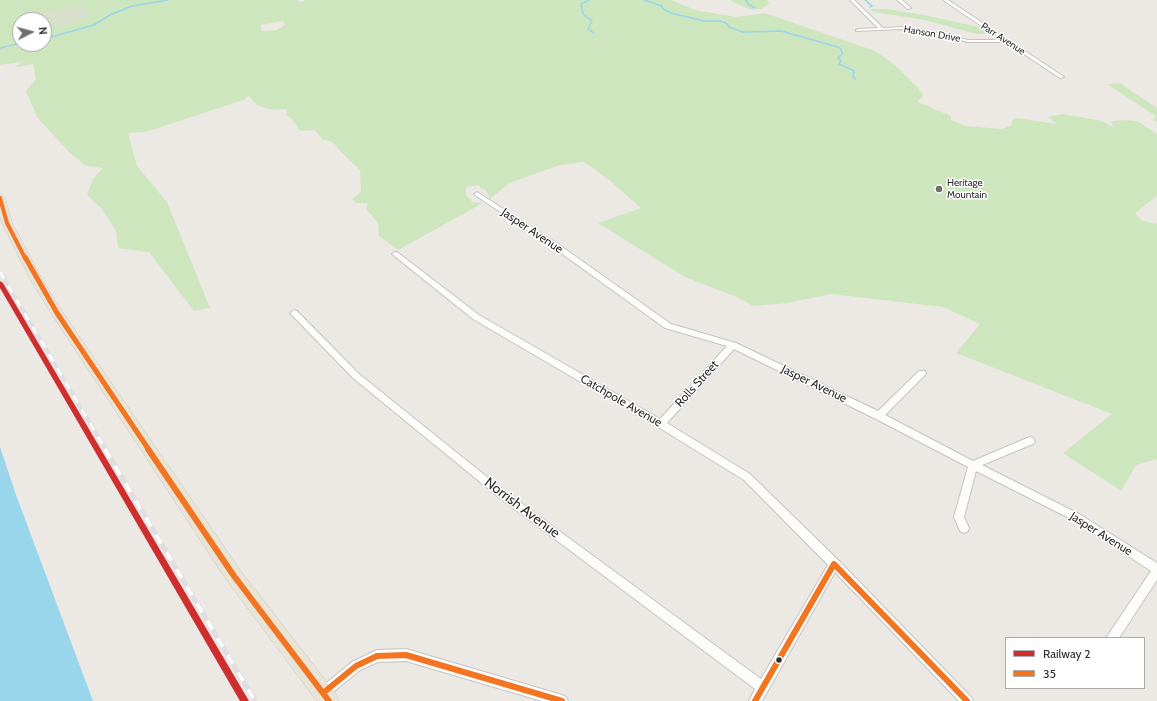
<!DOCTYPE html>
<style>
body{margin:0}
#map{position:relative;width:1157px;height:701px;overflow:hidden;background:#ece8e4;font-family:Cabin,sans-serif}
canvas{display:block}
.legend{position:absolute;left:1005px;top:637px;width:140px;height:52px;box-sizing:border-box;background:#fff;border:1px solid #ababab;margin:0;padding:5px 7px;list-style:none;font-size:12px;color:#2e2e2e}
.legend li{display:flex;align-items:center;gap:8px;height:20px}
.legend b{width:20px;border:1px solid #ababab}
.north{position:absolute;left:12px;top:12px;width:40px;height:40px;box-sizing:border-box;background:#fff;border:1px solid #ababab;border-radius:50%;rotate:84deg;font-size:11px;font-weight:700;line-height:16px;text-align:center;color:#2e2e2e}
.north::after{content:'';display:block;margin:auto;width:14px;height:18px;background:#706f6e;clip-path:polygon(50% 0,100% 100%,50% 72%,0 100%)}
</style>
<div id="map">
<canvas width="1157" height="701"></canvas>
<ul class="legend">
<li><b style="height:5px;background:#cf2e2f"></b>Railway 2</li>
<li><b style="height:5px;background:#f37421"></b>35</li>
</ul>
<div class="north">N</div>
</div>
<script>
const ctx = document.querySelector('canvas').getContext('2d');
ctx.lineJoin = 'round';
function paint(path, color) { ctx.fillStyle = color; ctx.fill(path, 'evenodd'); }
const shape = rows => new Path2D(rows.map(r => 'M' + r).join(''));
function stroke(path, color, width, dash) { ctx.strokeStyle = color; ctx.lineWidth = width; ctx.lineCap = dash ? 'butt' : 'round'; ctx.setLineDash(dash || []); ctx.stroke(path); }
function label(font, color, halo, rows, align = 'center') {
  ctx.font = font + ' Cabin,sans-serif'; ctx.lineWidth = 3; ctx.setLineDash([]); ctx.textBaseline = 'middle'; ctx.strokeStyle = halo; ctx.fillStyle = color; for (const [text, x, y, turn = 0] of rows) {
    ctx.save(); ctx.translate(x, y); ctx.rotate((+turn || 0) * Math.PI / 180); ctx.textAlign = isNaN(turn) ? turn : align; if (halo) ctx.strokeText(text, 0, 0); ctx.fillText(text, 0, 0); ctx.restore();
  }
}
const green = shape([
 [0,0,297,0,300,2,306,0,671,0,695,10,736,17,765,13,875,51,894,64,918,88,923,95,918,102,951,116,951,120,966,126,1002,129,1012,125,1012,120,1016,118,1057,124,1048,117,1062,114,1102,121,1113,127,1111,121,1125,120,1137,121,1157,134,1157,196,1135,213,1142,221,1157,224,1157,459,1136,465,1121,491,1063,453,1112,414,956,353,980,324,943,307,831,294,787,303,753,306,739,298,685,277,598,223,641,208,608,179,584,162,560,165,509,183,490,199,486,190,480,188,479,185,466,187,466,196,472,200,471,202,483,203,398,250,379,236,378,223,366,209,368,203,357,203,352,199,361,192,360,170,339,150,334,143,322,139,315,130,300,131,292,119,286,115,287,109,273,110,257,105,249,96,246,99,146,132,128,133,137,166,167,202,210,308,194,311,149,252,118,248,116,231,102,209,87,195,93,179,103,168,86,166,69,152,37,117,26,91,36,79,33,64,16,67,21,62,0,65],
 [20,20,44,20,44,44,20,44],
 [283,21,285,25,277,30,261,31,261,25],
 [729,0,767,0,770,4,761,9,751,10],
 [869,9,887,9,924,15,979,27,991,34,976,34,925,20,874,12],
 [1120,83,1157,108,1157,122,1153,120,1156,116,1107,84]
]);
const cemetery = shape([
 [81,5,92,13,82,20,70,24,51,26,35,14]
]);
const water = shape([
 [0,447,16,495,93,701,0,701]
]);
const stream = shape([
 [589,0,581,4,583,14,592,21,588,29,594,33],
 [644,0,662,6,663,9,671,13,704,21,720,21,726,23,729,27,743,32,781,31,838,47,841,49,842,54,838,58,841,61,839,64,854,71,853,76,856,80],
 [746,0,748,4,755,8],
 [865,0,872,6,870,7],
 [44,39,94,25,110,15,132,6,168,0],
 [0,48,17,44,30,44]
]);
const street = shape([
 [850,0,854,0,883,28,902,27,924,30,968,40,1002,40,943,0,948,0,1064,77,1060,78,1006,42,968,42,924,32,902,29,856,31,856,30,858,29,878,28,850,0],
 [897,0,902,0,911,8,908,9,897,0],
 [477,192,558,244,671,324,736,343,878,411,919,371,925,371,926,373,925,375,885,415,973,461,1027,438,1030,437,1033,438,1035,441,1033,444,982,465,1079,514,1157,563,1157,580,1119,638,1106,638,1151,571,1073,520,976,471,964,517,969,528,968,531,964,533,960,531,954,517,968,467,876,419,734,349,667,423,750,474,838,560,971,697,973,701,959,701,835,572,762,701,749,701,755,689,496,495,353,378,290,313,294,310,297,311,359,374,502,489,761,679,828,565,744,480,658,427,473,319,392,254,395,252,397,252,479,315,660,419,727,346,665,328,554,248,475,195,474,194,477,192],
 [406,649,562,695,566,697,568,701,542,701,406,661,378,662,360,670,327,697,323,699,319,697,317,693,319,689,352,662,377,650,406,649]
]);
const primary = shape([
 [0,195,5,198,12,223,42,279,61,310,240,570,336,694,339,701,317,701,228,582,53,316,30,279,2,223,0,217,0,195]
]);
const railFar1 = shape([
 [0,272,106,450]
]);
const rail = shape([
 [105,449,255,701]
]);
const bus1Far2 = shape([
 [0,198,7,223,25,258]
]);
const bus1Far1 = shape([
 [25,257,57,313,149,450]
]);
const bus1 = shape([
 [148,449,234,576,329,701],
 [323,693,356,666,377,656,406,655,562,701],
 [755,701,834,564,967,701]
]);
const rail1 = shape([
 [0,281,3,283,249,701,240,701,0,288,0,281]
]);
const markers = [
 [939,189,4,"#706f6e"],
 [779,660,3.5,"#2e2e2e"]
];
const farStreetnames = [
 ["Hanson Drive",932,34,10],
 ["Parr Avenue",1003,39,33]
];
const farPoinames = [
 ["Heritage",947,183],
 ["Mountain",947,195]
];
const streetNames = [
 ["Jasper Avenue",532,231,34],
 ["Rolls Street",697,384,-48],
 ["Jasper Avenue",814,384,26],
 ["Catchpole Avenue",621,401,30],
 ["Jasper Avenue",1101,534,32]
];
const nearStreetnames = [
 ["Norrish Avenue",522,508,37]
];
paint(green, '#cee6be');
paint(cemetery, '#d8e0cc');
paint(water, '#99d6ec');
stroke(stream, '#99d6ec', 1.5);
stroke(street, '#c5c4c5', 2);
stroke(primary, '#c6c5c4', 1);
paint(street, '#fcfcfb');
paint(primary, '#e8e4d6');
stroke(railFar1, '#dfdfe1', 4);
stroke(rail, '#dfdfe1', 5);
stroke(railFar1, '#fff', 2.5, [8]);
stroke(rail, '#fff', 3.5, [10]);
stroke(bus1Far2, '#f37421', 4);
stroke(bus1Far1, '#f37421', 5);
stroke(bus1, '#f37421', 6);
paint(rail1, '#cf2e2f');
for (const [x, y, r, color] of markers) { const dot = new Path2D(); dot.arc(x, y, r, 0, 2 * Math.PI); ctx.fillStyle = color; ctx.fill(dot); stroke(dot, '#fff', 1.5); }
label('10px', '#2e2e2e', '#fff', farStreetnames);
label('10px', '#2e2e2e', '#fff', farPoinames, 'left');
label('12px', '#2e2e2e', '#fff', streetNames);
label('14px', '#2e2e2e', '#fff', nearStreetnames);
</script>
